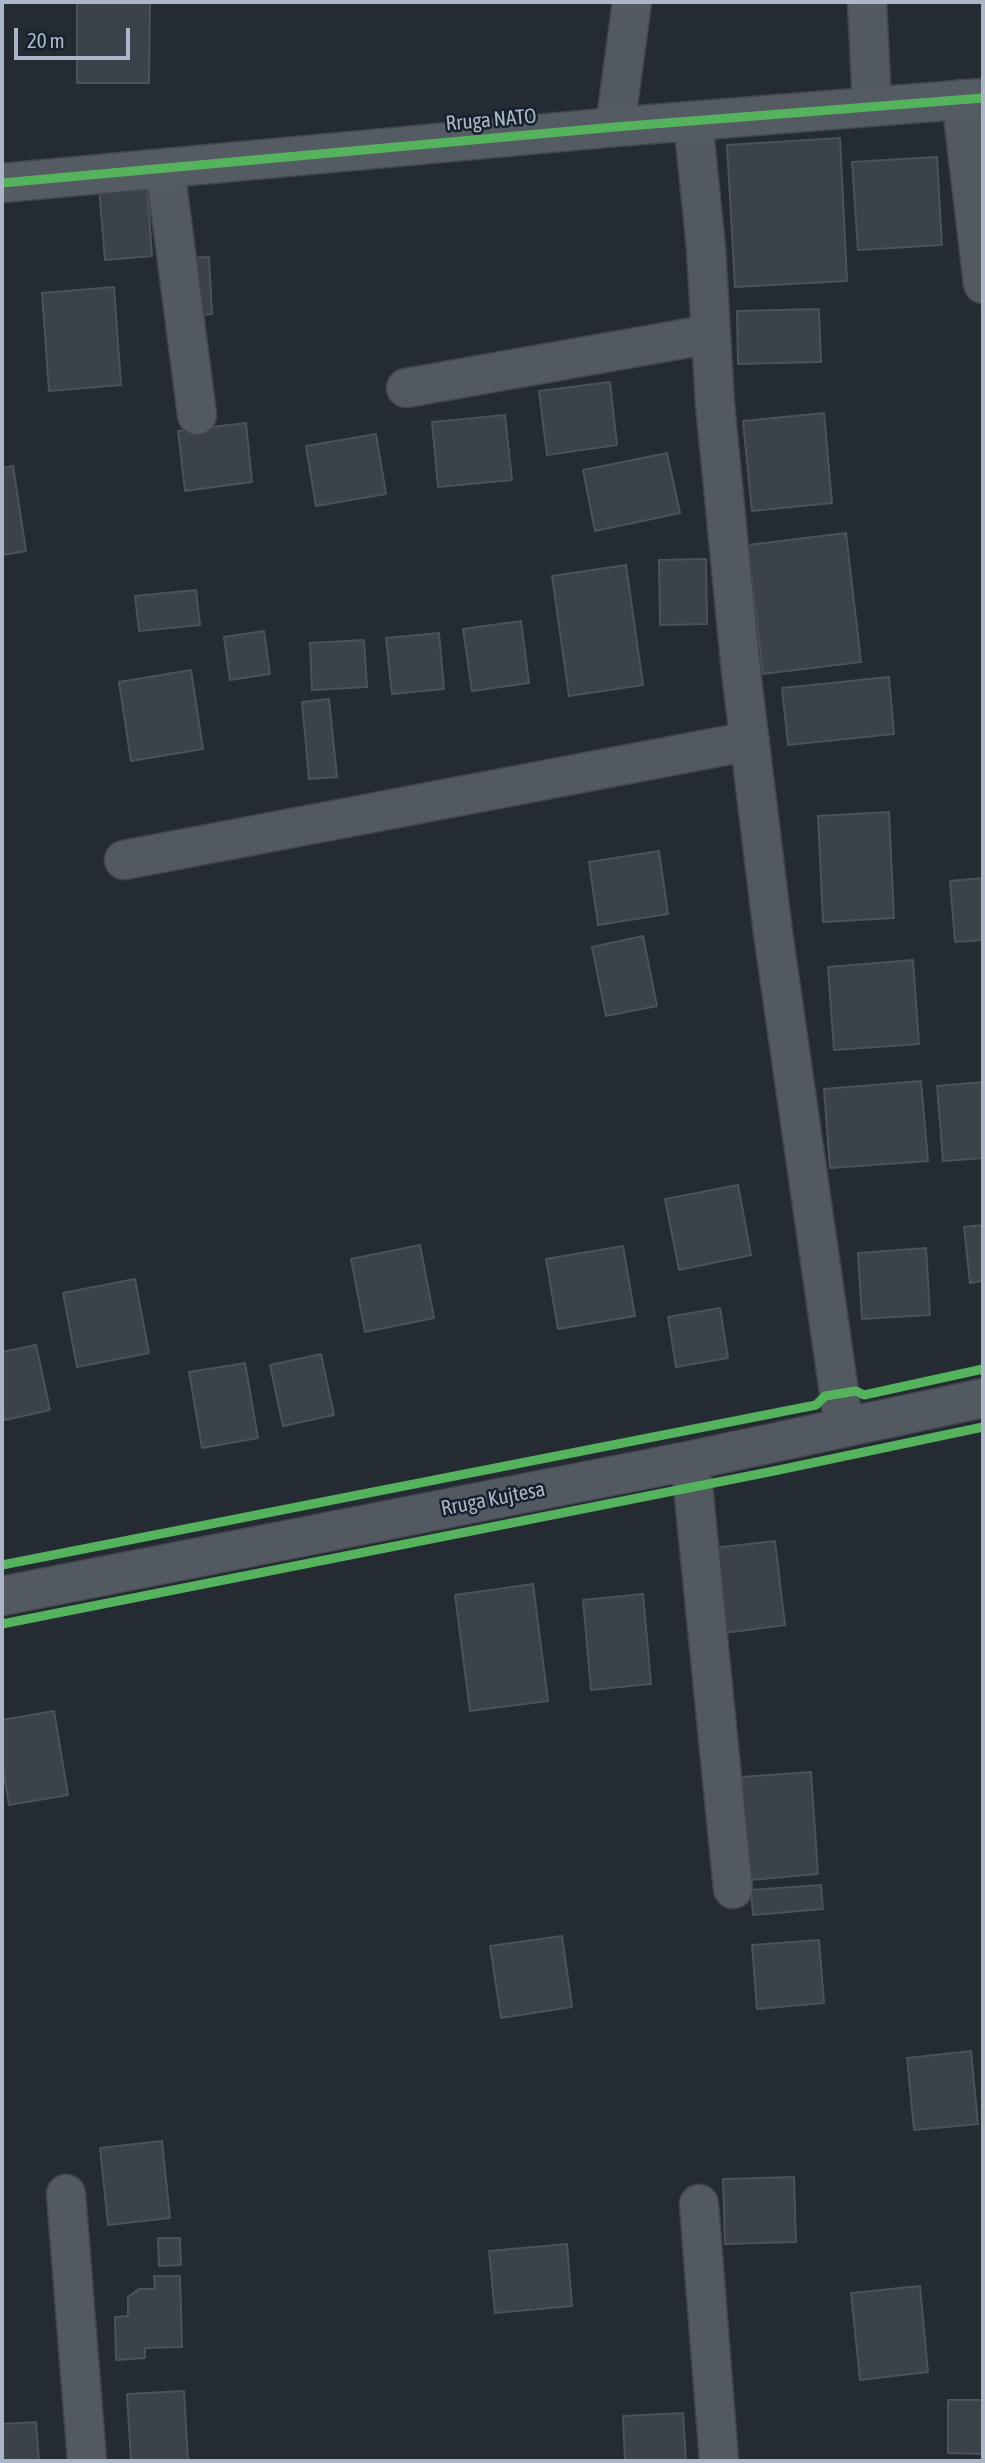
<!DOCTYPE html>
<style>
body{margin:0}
#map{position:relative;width:985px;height:2463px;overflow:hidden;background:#242b33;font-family:"Asap Condensed",sans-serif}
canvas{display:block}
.frame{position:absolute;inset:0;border:4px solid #abb6c6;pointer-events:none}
.scale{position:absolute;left:14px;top:28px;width:116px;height:32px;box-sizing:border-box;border:4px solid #abb6c6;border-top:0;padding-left:9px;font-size:21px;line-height:24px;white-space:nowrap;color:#abb6c6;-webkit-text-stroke:5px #17212d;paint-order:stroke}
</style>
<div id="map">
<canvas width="985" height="2463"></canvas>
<div class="frame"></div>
<div class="scale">20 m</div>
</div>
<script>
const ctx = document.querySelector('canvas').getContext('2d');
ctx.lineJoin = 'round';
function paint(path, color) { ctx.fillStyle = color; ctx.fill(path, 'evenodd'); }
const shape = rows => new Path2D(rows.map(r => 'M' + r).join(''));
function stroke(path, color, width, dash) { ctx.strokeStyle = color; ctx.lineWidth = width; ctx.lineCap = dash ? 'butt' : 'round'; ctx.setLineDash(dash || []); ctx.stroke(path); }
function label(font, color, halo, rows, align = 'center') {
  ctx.font = font + ' "Asap Condensed",sans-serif'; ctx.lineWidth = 5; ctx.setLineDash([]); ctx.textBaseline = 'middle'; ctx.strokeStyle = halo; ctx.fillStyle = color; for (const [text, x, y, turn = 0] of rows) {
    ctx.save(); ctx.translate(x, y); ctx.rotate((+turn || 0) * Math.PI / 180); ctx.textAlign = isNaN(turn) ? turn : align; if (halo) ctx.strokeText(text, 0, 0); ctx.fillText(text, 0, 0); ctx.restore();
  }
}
const building = shape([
 [77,2,150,2,149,83,77,83,77,2],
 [840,138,847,281,735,287,727,145,840,138],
 [937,157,942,245,858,250,852,162,937,157],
 [147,184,152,256,105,260,99,188,147,184],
 [209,257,212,314,188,316,185,258,209,257],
 [114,287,121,385,49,391,42,293,114,287],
 [819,309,821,362,738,364,737,311,819,309],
 [610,382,617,445,547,455,539,391,610,382],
 [824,413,832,503,752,511,743,421,824,413],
 [505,415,512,480,438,487,432,422,505,415],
 [246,423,252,482,185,491,178,431,246,423],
 [376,434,386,494,316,506,306,446,376,434],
 [667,453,680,513,595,531,583,470,667,453],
 [13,466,26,551,2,555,2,468,13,466],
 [846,533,861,662,763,674,748,545,846,533],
 [706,559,707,624,660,625,659,560,706,559],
 [626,565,643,685,569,696,552,576,626,565],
 [196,590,200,625,139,631,135,596,196,590],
 [521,621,529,683,472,691,463,629,521,621],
 [264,631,270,674,230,680,224,637,264,631],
 [439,633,444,689,392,694,386,638,439,633],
 [364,640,367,687,312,690,310,643,364,640],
 [191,670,203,749,131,761,119,682,191,670],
 [889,677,894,734,788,745,782,688,889,677],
 [329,699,337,777,309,779,302,702,329,699],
 [889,812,894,918,823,922,818,816,889,812],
 [659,851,668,914,598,925,589,862,659,851],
 [983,878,983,940,955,942,950,881,983,878],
 [643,936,657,1006,606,1016,592,947,643,936],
 [913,960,919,1044,834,1050,828,967,913,960],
 [921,1081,928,1161,830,1168,824,1089,921,1081],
 [983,1082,983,1158,943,1161,937,1086,983,1082],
 [738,1185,751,1255,679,1270,665,1199,738,1185],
 [983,1225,983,1281,970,1283,964,1227,983,1225],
 [420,1245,434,1318,365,1332,351,1259,420,1245],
 [623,1246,635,1316,558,1329,546,1259,623,1246],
 [926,1248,930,1315,862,1319,858,1253,926,1248],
 [135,1279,149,1353,77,1367,63,1293,135,1279],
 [720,1308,728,1358,676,1367,668,1317,720,1308],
 [36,1345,50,1410,5,1420,2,1406,2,1352,36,1345],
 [321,1354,334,1415,283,1426,270,1365,321,1354],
 [245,1363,258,1438,202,1448,189,1372,245,1363],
 [775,1541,785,1625,724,1633,713,1548,775,1541],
 [533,1584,548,1701,470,1711,455,1595,533,1584],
 [643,1594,651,1684,591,1690,583,1600,643,1594],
 [54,1711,68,1795,9,1805,2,1762,2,1720,54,1711],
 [811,1772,818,1874,750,1880,742,1777,811,1772],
 [821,1885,823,1909,753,1915,751,1890,821,1885],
 [562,1936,572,2007,501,2018,490,1946,562,1936],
 [819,1940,824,2003,757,2009,752,1945,819,1940],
 [971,2051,978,2124,914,2130,907,2058,971,2051],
 [162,2141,170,2218,108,2225,100,2148,162,2141],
 [794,2177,796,2242,725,2244,723,2179,794,2177],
 [158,2238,180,2238,181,2265,159,2266,158,2238],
 [567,2244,572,2306,495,2313,489,2251,567,2244],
 [154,2276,180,2276,182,2347,145,2348,145,2358,116,2360,115,2317,128,2316,128,2297,139,2289,155,2289,154,2276],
 [920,2286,928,2372,860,2380,851,2293,920,2286],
 [184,2391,188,2461,131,2461,127,2394,184,2391],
 [948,2400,983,2400,983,2454,948,2453,948,2400],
 [683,2413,686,2461,625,2461,623,2416,683,2413],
 [36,2422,39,2461,2,2461,2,2424,36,2422]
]);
const minor = shape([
 [867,2,872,106],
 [961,99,983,284],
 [693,121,706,248,715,404,741,671,773,933,844,1427],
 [615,127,632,2],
 [165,168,197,415],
 [406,388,711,334],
 [124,860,750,741],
 [688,1461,693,1486,733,1889],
 [2,1596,688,1461,983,1398],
 [66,2194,87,2461],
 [699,2204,719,2461]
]);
const major = shape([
 [2,183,615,127,983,98]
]);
const cycleway = shape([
 [2,183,615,127,983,98],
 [2,1565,816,1405,825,1396,856,1391,864,1395,983,1369],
 [2,1624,774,1471,983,1427]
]);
const streetNames = [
 ["Rruga NATO",491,120,-5],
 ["Rruga Kujtesa",493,1499,-11]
];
paint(building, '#3b4249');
stroke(building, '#4b525b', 2);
stroke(minor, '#40454b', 41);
stroke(major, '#41474f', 41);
stroke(minor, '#535961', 38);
stroke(major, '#555b63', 38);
stroke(cycleway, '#56b35d', 9);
label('21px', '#abb6c6', '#17212d', streetNames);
</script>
